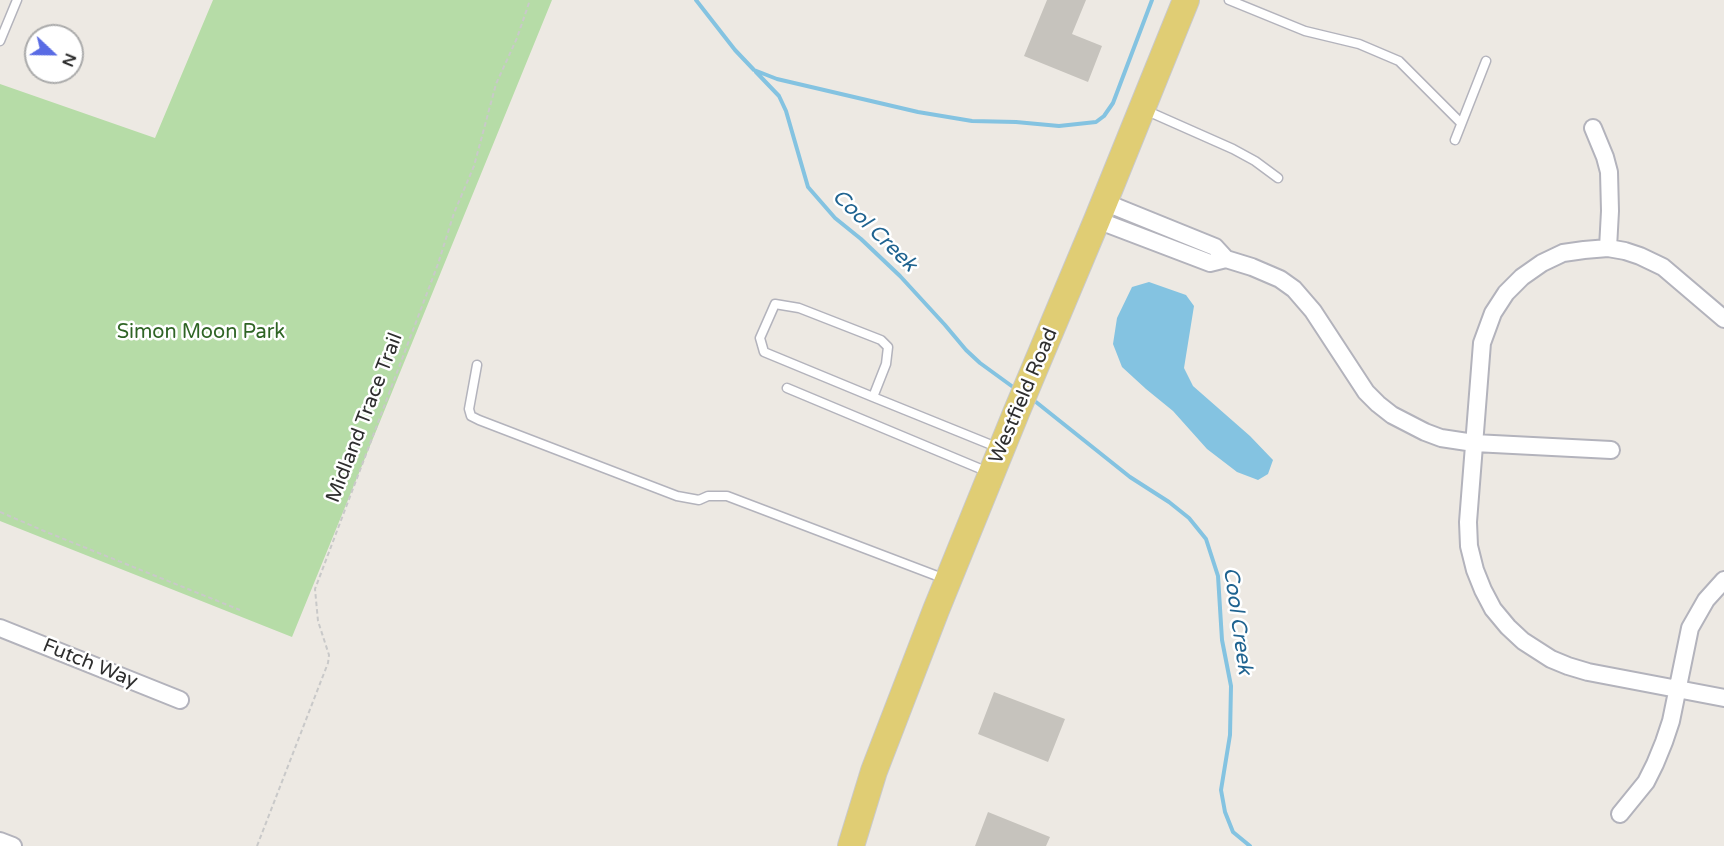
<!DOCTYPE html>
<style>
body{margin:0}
#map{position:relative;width:1724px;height:846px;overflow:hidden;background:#ede9e3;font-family:"Varela Round",sans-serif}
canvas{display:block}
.north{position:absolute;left:24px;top:24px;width:60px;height:60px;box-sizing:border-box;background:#fff;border:2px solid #ababab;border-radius:50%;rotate:112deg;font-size:16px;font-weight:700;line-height:24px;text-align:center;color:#2e2e2e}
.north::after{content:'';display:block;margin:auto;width:21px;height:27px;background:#596be4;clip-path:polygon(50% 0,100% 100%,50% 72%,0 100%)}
</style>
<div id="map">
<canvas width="1724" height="846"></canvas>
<div class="north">N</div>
</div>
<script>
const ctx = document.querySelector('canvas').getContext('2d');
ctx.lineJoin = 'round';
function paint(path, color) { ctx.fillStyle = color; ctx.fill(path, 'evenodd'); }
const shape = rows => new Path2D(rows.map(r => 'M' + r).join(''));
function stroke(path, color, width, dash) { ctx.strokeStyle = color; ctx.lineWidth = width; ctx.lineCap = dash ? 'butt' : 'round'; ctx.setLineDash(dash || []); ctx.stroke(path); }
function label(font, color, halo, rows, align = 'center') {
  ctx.font = font + ' "Varela Round",sans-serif'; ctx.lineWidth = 5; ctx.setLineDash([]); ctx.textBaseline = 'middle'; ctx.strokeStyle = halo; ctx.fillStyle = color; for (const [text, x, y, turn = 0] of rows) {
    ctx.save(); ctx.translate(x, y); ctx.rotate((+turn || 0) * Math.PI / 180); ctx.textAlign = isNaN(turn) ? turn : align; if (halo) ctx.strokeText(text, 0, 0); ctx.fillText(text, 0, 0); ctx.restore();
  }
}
const green = shape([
 [213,0,552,0,292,637,0,521,0,84,155,138]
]);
const water = shape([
 [1149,282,1186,295,1194,306,1184,368,1193,386,1250,436,1273,460,1268,474,1258,480,1237,472,1207,449,1173,411,1146,389,1122,367,1113,344,1117,318,1132,287]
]);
const stream = shape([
 [696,0,735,50,754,70,777,79,918,112,972,121,1016,122,1059,126,1096,122,1104,116,1113,103,1152,0],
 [756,72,779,96,786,111,808,187,835,218,861,239,900,276,945,325,966,350,980,363,1013,387],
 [1036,402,1130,477,1169,502,1189,518,1206,539,1218,576,1222,640,1231,686,1230,735,1221,790,1225,812,1233,832,1250,846]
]);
const building = shape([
 [1047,0,1086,0,1072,34,1102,46,1088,82,1024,56],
 [994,692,1065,719,1048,762,978,734],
 [988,812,1050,837,1046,846,975,846]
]);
const path = shape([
 [0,512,44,531,240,610],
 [257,846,328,663,329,655,318,621,315,589,438,264,454,213,474,166,496,84,517,38,530,0]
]);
const lane = shape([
 [1229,0,1305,31,1359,44,1399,61,1461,123],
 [0,41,17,0],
 [1145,110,1233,149,1255,161,1278,178],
 [1455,140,1486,61],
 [477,365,469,409,471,416,479,420,677,496,699,500,708,496,727,496,945,579],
 [787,388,988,472],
 [873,397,886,364,888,347,881,340,799,308,775,304,760,338,764,352,873,397,999,448]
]);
const street = shape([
 [1593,128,1605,157,1609,172,1610,211,1608,248],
 [1104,202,1215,247,1226,259],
 [1097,220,1210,263,1226,259,1252,267,1280,279,1294,289,1313,311,1366,392,1378,404,1392,415,1425,432,1441,438,1474,443,1611,450],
 [1724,319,1663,267,1640,256,1625,251,1608,248,1584,250,1563,253,1542,263,1522,277,1506,293,1493,313,1482,343,1468,522,1469,546,1475,570,1483,590,1493,609,1508,627,1523,641,1551,659,1568,666,1588,672,1724,698],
 [0,628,180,700],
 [1620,814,1646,782,1655,764,1664,742,1671,721,1690,628,1706,600,1724,580],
 [0,841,13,846]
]);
const primary = shape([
 [851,846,874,771,936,610,1016,413,1097,220,1186,0]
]);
const parkNames = [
 ["Simon Moon Park",201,333]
];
const streetNames = [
 ["Westfield Road",1024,396,-67],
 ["Midland Trace Trail",365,418,-69],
 ["Futch Way",90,664,22]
];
const waterNames = [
 ["Cool Creek",874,231,44],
 ["Cool Creek",1237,621,82]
];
paint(green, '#b6dca7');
paint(water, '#84c3e1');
stroke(stream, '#84c3e1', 4);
paint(building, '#c6c3bd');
stroke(lane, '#b3b3bc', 11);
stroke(street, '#b3b3bc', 20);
stroke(primary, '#c9c9c9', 28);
stroke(path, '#c9c9c9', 2, [4.5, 3]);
stroke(lane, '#fff', 8);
stroke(street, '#fff', 16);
stroke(primary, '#e0cd74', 26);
label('20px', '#2f6425', '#fff', parkNames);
label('20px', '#2e2e2e', '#fff', streetNames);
label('italic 21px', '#1f6390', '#fff', waterNames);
</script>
